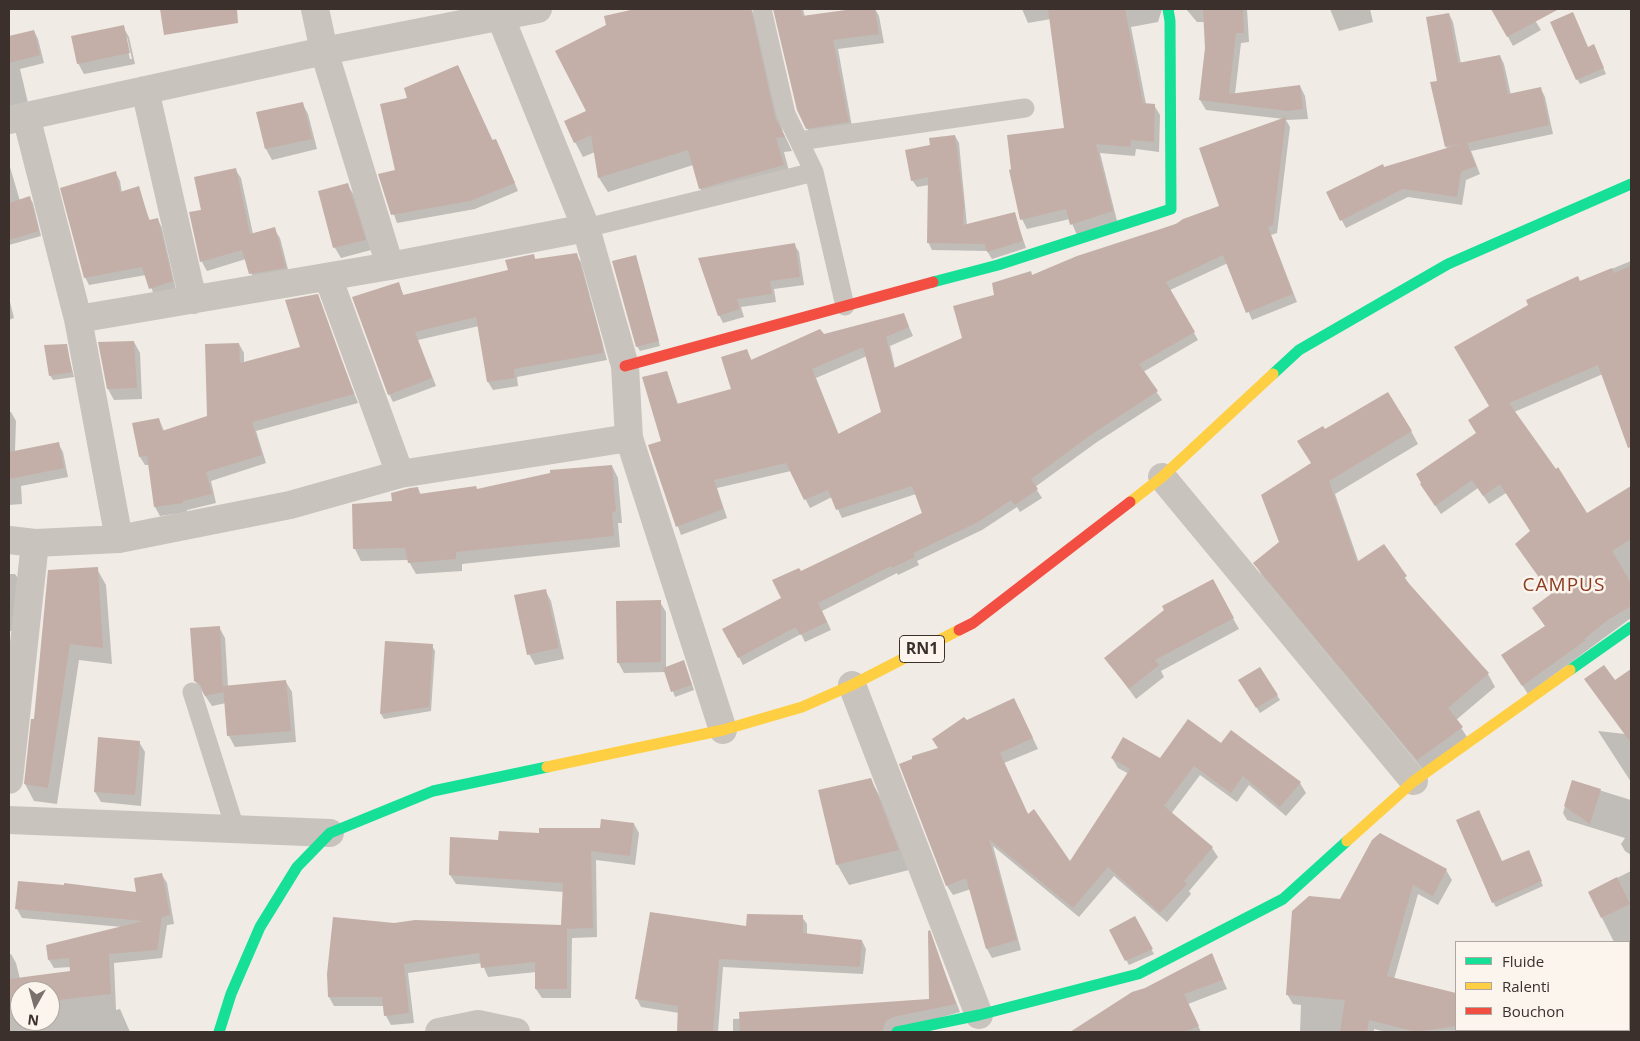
<!DOCTYPE html>
<style>
body{margin:0}
#map{position:relative;width:1640px;height:1041px;overflow:hidden;background:#f0ebe5;font-family:"Open Sans",sans-serif}
canvas{display:block}
.frame{position:absolute;inset:0;border:10px solid #3b302b;pointer-events:none}
.legend{position:absolute;left:1455px;top:941px;width:175px;height:90px;box-sizing:border-box;background:#fbf5ee;border:1px solid #aea6a0;margin:0;padding:6px 9px;list-style:none;font-size:15px;color:#3b302b}
.legend li{display:flex;align-items:center;gap:10px;height:25px}
.legend b{width:25px;border:1px solid #aea6a0}
.north{position:absolute;left:10px;top:981px;width:50px;height:50px;box-sizing:border-box;background:#fbf5ee;border:1px solid #aea6a0;border-radius:50%;rotate:187deg;font-size:14px;font-weight:700;line-height:20px;text-align:center;color:#3b302b}
.north::after{content:'';display:block;margin:auto;width:18px;height:22px;background:#7a716c;clip-path:polygon(50% 0,100% 100%,50% 72%,0 100%)}
</style>
<div id="map">
<canvas width="1640" height="1041"></canvas>
<div class="frame"></div>
<ul class="legend">
<li><b style="height:6px;background:#16e098"></b>Fluide</li>
<li><b style="height:6px;background:#ffcf43"></b>Ralenti</li>
<li><b style="height:6px;background:#f24e42"></b>Bouchon</li>
</ul>
<div class="north">N</div>
</div>
<script>
const ctx = document.querySelector('canvas').getContext('2d');
ctx.lineJoin = 'round';
function paint(path, color) { ctx.fillStyle = color; ctx.fill(path, 'evenodd'); }
const shape = rows => new Path2D(rows.map(r => 'M' + r).join(''));
function stroke(path, color, width, dash) { ctx.strokeStyle = color; ctx.lineWidth = width; ctx.lineCap = dash ? 'butt' : 'round'; ctx.setLineDash(dash || []); ctx.stroke(path); }
function label(font, color, halo, rows, align = 'center') {
  ctx.font = font + ' "Open Sans",sans-serif'; ctx.lineWidth = 5; ctx.setLineDash([]); ctx.textBaseline = 'middle'; ctx.strokeStyle = halo; ctx.fillStyle = color; for (const [text, x, y, turn = 0] of rows) {
    ctx.save(); ctx.translate(x, y); ctx.rotate((+turn || 0) * Math.PI / 180); ctx.textAlign = isNaN(turn) ? turn : align; if (halo) ctx.strokeText(text, 0, 0); ctx.fillText(text, 0, 0); ctx.restore();
  }
}
const shadow = shape([
 [639,9,666,9,668,13,703,9,724,9,727,13,751,9,759,23,783,132,792,151,784,152,791,179,708,203,700,188,693,165,608,192,599,178,595,152,583,157,575,142,587,112,607,26,605,17],
 [774,9,803,9,805,17,875,9,879,16,884,43,838,49,853,132,812,138,798,110],
 [1022,9,1162,9,1158,22,1131,27,1146,104,1154,105,1160,115,1159,152,1136,149,1135,156,1100,153,1117,221,1077,235,1070,219,1027,229,1022,219,1066,129,1051,19,1028,23],
 [1186,9,1247,9,1249,42,1241,43,1235,94,1300,86,1305,96,1308,119,1286,120,1290,127,1277,233,1271,235,1297,302,1252,320,1228,263,1170,290,1198,340,1143,372,1162,400,1097,442,1035,487,1042,498,1020,512,1017,507,982,530,917,561,919,565,898,575,897,573,822,611,831,630,805,642,801,634,743,665,724,629,782,598,800,572,923,513,916,494,842,518,832,497,810,508,791,471,717,488,727,518,681,535,649,446,662,442,667,372,678,404,733,390,747,351,752,361,824,336,904,315,913,336,890,346,895,368,963,339,996,296,1033,277,1221,207,1284,119,1206,110,1200,100,1206,48,1205,22,1197,22],
 [867,356,882,413,839,435,816,378],
 [1330,9,1370,9,1373,22,1339,31],
 [1493,9,1528,9,1541,30,1513,46],
 [1449,14,1453,22,1461,64,1500,56,1504,64,1511,95,1541,89,1545,97,1553,134,1471,151,1480,174,1466,180,1462,205,1408,197,1346,228,1327,193,1384,168,1447,149,1432,83,1438,82],
 [123,27,129,37,135,64,84,74,78,63],
 [125,37,127,37,132,59,130,59],
 [34,31,38,39,44,63,20,69,29,107,9,112,9,37],
 [1588,48,1596,51,1606,74,1580,84,1577,79],
 [458,66,493,141,495,140,500,148,518,191,475,209,397,223,380,175,397,171,408,99],
 [302,103,308,114,317,149,272,160,266,149,257,113],
 [955,136,959,143,967,226,1014,213,1026,248,992,259,987,251,932,250,928,242,929,185,917,187,912,180],
 [10,167,20,201,30,198,33,203,41,236,9,245],
 [235,169,241,178,253,234,274,229,280,238,290,277,255,283,246,259,207,271,202,262,190,213,202,210],
 [116,173,120,181,122,193,138,188,150,221,158,220,162,228,176,290,155,297,146,275,89,285,85,277],
 [347,184,354,195,371,250,341,258,335,248,320,192],
 [794,244,799,252,804,285,774,289,776,302,741,307,744,317,723,323,719,315],
 [533,255,536,260,576,255,581,262,607,360,517,377,518,386,493,390,488,382,479,326,418,340,436,386,393,402,389,394,398,283,404,296,510,271],
 [635,256,660,346,640,351,637,346],
 [1631,261,1631,418,1622,422,1603,374,1514,412,1586,515,1624,492,1631,504,1631,580,1629,581,1631,585,1631,618,1528,694,1508,664,1546,627,1552,595,1522,553,1532,532,1506,493,1489,504,1478,488,1441,514,1421,484,1477,433,1491,407,1580,282],
 [317,296,358,403,256,431,266,463,211,481,216,503,187,510,187,512,160,516,155,507,149,465,145,465,140,457,159,419,164,431,209,417,239,344,244,353,244,363,302,348],
 [9,298,14,318,9,320],
 [134,342,140,353,142,399,114,400,108,389,100,343],
 [66,345,74,377,53,380,50,375],
 [9,412,11,412,16,421,15,452,58,443,63,452,68,477,21,486,22,504,9,505],
 [1325,431,1411,431,1418,444,1335,494,1359,563,1384,545,1413,590,1488,674,1495,687,1456,720,1469,740,1425,772,1262,576,1255,563,1280,543],
 [612,466,618,478,622,523,618,523,620,547,462,564,462,571,416,574,408,560,361,561,355,549,353,505,394,502,418,488,421,495,477,490],
 [97,569,106,585,112,664,79,660,57,804,34,801,25,784,36,708],
 [9,574,15,574,20,581,14,631,9,631],
 [1212,581,1239,629,1161,671,1164,677,1136,699,1106,658],
 [545,590,551,601,564,659,535,665,529,654],
 [660,602,666,612,666,668,684,662,694,690,675,697,666,672,624,673,618,662],
 [219,627,225,638,228,686,286,682,292,692,296,742,235,747,229,736,226,703,212,706,195,681],
 [386,642,432,646,435,651,431,711,384,719,381,714],
 [1260,668,1280,700,1260,713,1240,680],
 [1631,671,1631,782,1598,731,1625,734,1615,682],
 [1019,709,1038,749,1004,763,1028,815,1070,863,1129,774,1118,768,1112,758,1160,759,1221,745,1300,783,1306,793,1286,816,1249,785,1237,802,1200,775,1171,814,1212,848,1218,857,1189,891,1191,894,1167,922,1114,876,1079,917,993,846,1021,950,992,958,987,949,971,889,953,895,947,886,901,764,939,748,966,721],
 [139,742,145,752,141,806,101,802,95,792],
 [870,779,882,800,909,870,849,885,837,864],
 [1573,782,1631,800,1631,855,1625,851,1621,844,1625,838,1567,820,1563,813],
 [634,824,639,833,635,865,596,860,597,937,572,938,571,998,542,998,536,989,536,972,488,977,482,963,408,973,414,1023,391,1025,386,1016,384,1006,334,1006,329,997,329,974,395,924,563,926,564,892,456,884,450,875,500,841],
 [1531,857,1543,886,1496,907,1493,902,1502,862],
 [1446,870,1452,880,1438,905,1418,894,1394,979,1451,993,1456,993,1456,1030,1491,1030,1478,1032,1386,1032,1374,1029,1374,1032,1300,1032,1301,1005,1293,1004,1287,994,1340,900],
 [1631,871,1631,997,1629,999,1629,942,1614,942,1589,892],
 [162,875,167,883,174,924,167,925,162,958,114,963,116,1010,120,1009,130,1032,9,1032,9,955,11,954,16,963,20,979,71,973,71,967,54,968,49,960,122,927,22,918,17,909,138,893],
 [20,991,50,991,50,1021,20,1021],
 [802,917,807,924,807,935,862,941,866,949,863,974,723,967,718,1032,678,1032,679,1013,641,1007,637,999,747,927],
 [1134,918,1154,954,1129,965,1110,930],
 [929,932,960,1012,889,1032,876,1032,870,1005,930,1000],
 [1212,955,1227,989,1188,1004,1201,1032,1072,1032,1133,993,1146,989],
 [831,1016,830,1032,733,1032,733,1019],
 [1561,1030,1587,1030,1588,1032,1562,1032]
]);
const building = shape([
 [160,9,237,9,238,23,164,35],
 [635,9,751,9,775,117,785,137,776,138,784,165,699,189,688,150,598,178,591,135,574,143,564,121,586,111,555,51,606,25,604,16],
 [773,9,801,9,802,16,853,9,875,9,879,34,833,40,849,122,806,129,797,110],
 [1048,9,1125,9,1143,103,1155,104,1154,142,1131,140,1130,147,1096,144,1113,211,1070,225,1066,209,1020,220,1009,170,1011,169,1007,135,1064,128],
 [1203,9,1243,9,1244,33,1236,33,1229,94,1300,85,1303,109,1288,111,1199,100,1205,48],
 [1491,9,1559,9,1507,37],
 [1573,12,1588,47,1594,44,1604,68,1576,80,1550,22],
 [1449,13,1458,63,1500,55,1508,94,1541,87,1549,125,1467,143,1476,166,1461,172,1457,197,1403,189,1340,221,1326,192,1383,164,1384,167,1460,144,1445,147,1430,82,1437,81,1426,17],
 [124,25,130,53,77,64,71,36],
 [34,30,40,55,9,63,9,36],
 [458,65,492,140,496,139,515,183,470,201,391,215,378,174,395,170,380,104,407,98,404,88],
 [303,102,312,139,265,149,256,112],
 [1286,117,1273,225,1268,227,1293,294,1246,313,1223,255,1166,282,1195,332,1139,364,1158,391,1092,434,1031,479,1038,489,1015,505,1011,500,978,522,913,553,915,557,892,568,891,566,818,603,827,622,800,635,796,627,738,658,722,629,781,598,772,580,799,568,801,571,922,513,912,486,836,510,828,490,804,500,786,463,714,480,723,509,676,527,648,445,661,441,642,377,667,371,677,404,731,389,721,357,747,349,751,360,820,329,824,334,904,313,909,327,886,337,894,368,962,338,953,306,994,295,992,283,1031,271,1032,275,1077,256,1176,224,1183,219,1219,206,1199,148],
 [863,347,881,412,838,434,812,369],
 [955,135,964,204,963,225,1015,212,1023,241,987,252,985,244,927,243,928,177,911,181,905,150,930,145,929,138],
 [236,168,250,234,275,227,286,268,249,274,242,250,200,262,189,212,201,210,194,177],
 [116,171,120,192,139,186,149,220,158,218,173,281,149,289,142,267,84,278,60,188],
 [348,183,366,240,333,248,318,191],
 [30,196,39,231,9,240,9,203],
 [795,243,800,277,770,281,772,294,737,299,740,309,718,316,698,258],
 [577,253,602,342,603,353,514,369,515,378,487,382,476,317,415,332,432,378,388,395,352,297,399,282,403,295,508,270,505,260,534,254,535,259],
 [636,255,659,341,636,347,612,261],
 [1631,266,1631,447,1628,448,1598,365,1509,403,1556,469,1558,467,1587,513,1631,486,1631,539,1612,551,1631,583,1631,606,1609,619,1584,639,1586,640,1522,686,1501,655,1545,626,1532,608,1551,594,1515,544,1530,531,1500,484,1483,496,1472,480,1435,506,1420,484,1421,483,1416,474,1476,433,1468,420,1489,406,1454,347,1528,305,1526,300,1578,276,1580,281,1612,268,1614,273],
 [318,294,354,394,252,422,262,455,206,472,212,494,183,501,183,503,154,507,147,456,139,457,132,423,159,418,162,431,207,416,205,344,239,343,240,363,300,347,285,300],
 [134,341,137,388,107,389,98,342],
 [67,344,72,372,49,376,44,345],
 [1388,392,1412,431,1329,481,1357,562,1384,544,1407,576,1404,578,1489,673,1448,708,1463,727,1417,760,1253,563,1279,542,1261,495,1311,463,1297,441,1323,426,1325,429],
 [59,442,64,468,9,479,9,452],
 [612,465,616,511,612,512,614,536,456,552,456,559,408,563,405,548,353,549,352,504,392,501,391,493,410,488,418,487,419,494,476,486,477,489,550,473,550,470],
 [98,567,103,648,70,644,48,788,24,784,31,719,34,719,48,570],
 [1213,579,1234,618,1155,660,1159,665,1129,689,1104,658,1164,610,1162,606],
 [546,589,559,648,527,655,514,595],
 [661,600,661,662,617,663,616,601],
 [220,626,223,692,205,696,200,684,194,681,190,628],
 [385,641,433,644,429,707,380,714],
 [684,660,692,685,671,692,663,668],
 [1604,665,1615,680,1631,669,1631,743,1584,679],
 [1260,667,1278,695,1256,708,1238,680],
 [286,680,291,731,227,736,223,686],
 [1014,698,1033,738,1000,753,1028,814,1034,809,1070,861,1130,769,1111,758,1123,737,1160,758,1188,719,1221,743,1231,730,1301,782,1280,807,1243,776,1231,793,1194,766,1164,806,1213,847,1184,881,1187,884,1160,913,1108,867,1073,908,989,839,1017,940,986,949,966,878,946,886,899,764,912,759,912,756,938,748,932,739,964,717,967,720],
 [98,737,140,741,135,795,94,792],
 [871,778,899,850,836,865,818,790],
 [1572,780,1601,789,1590,824,1564,806],
 [1479,810,1502,861,1529,850,1542,881,1492,903,1456,820],
 [601,819,634,823,630,856,591,851,593,928,567,929,567,989,535,989,535,962,481,968,479,953,404,964,409,1013,384,1016,382,997,328,997,327,974,333,917,394,923,415,920,561,925,563,883,449,875,450,837,498,840,499,831,539,833,539,828,600,828],
 [1380,833,1447,869,1433,896,1413,885,1387,976,1456,993,1456,1026,1417,1032,1369,1020,1367,1032,1340,1032,1345,1000,1286,995,1292,911,1309,896,1340,899,1372,840],
 [162,873,170,915,162,917,157,950,109,954,111,994,50,1001,50,991,20,991,20,1005,9,1007,9,979,70,971,69,958,48,960,46,945,143,921,15,909,18,881,64,885,64,883,136,892,134,878],
 [1617,877,1630,904,1601,918,1588,892],
 [650,912,746,926,747,914,803,915,803,933,862,940,860,967,719,959,713,1032,677,1032,678,1006,635,999],
 [1135,916,1153,949,1125,961,1109,930],
 [930,930,956,1004,893,1017,886,1021,882,1032,740,1032,739,1012,929,999,928,931],
 [1212,953,1223,980,1184,994,1199,1026,1185,1032,1070,1032,1132,992,1145,988]
]);
const lane = shape([
 [762,9,786,114,814,172,845,306],
 [799,141,1025,108],
 [586,228,814,172],
 [192,692,236,831]
]);
const street = shape([
 [315,9,324,51,390,266],
 [500,16,586,228,625,366,629,438,723,730],
 [145,90,193,300],
 [26,116,78,319,119,539],
 [9,120,324,51,538,9],
 [328,277,400,474],
 [78,319,390,266,586,228],
 [1162,477,1414,781],
 [9,540,35,543,119,539,290,505,400,474,629,438],
 [852,685,979,1015],
 [9,780,35,543],
 [9,820,330,833],
 [439,1032,478,1024,516,1032]
]);
const fast = shape([
 [933,282,998,265,1171,209,1170,21,1168,9],
 [1273,374,1299,350,1448,264,1631,184],
 [1570,670,1631,627],
 [219,1032,231,994,260,927,297,867,330,833,433,791,547,767],
 [897,1032,979,1015,1138,974,1283,899,1347,841]
]);
const slow = shape([
 [1130,502,1162,477,1273,374],
 [547,767,723,730,802,707,852,685,959,630],
 [1347,841,1414,781,1570,670]
]);
const jam = shape([
 [625,366,933,282],
 [959,630,973,623,1130,502]
]);
const shields = [
 [922,649,45]
];
const shieldNames = [
 ["RN1",922,649]
];
const neighbourhoodNames = [
 ["CAMPUS",1564,586]
];
paint(shadow, '#0003');
paint(building, '#c3afa7');
stroke(lane, '#c9c3be', 19);
stroke(street, '#c9c3be', 28);
stroke(fast, '#16e098', 11);
stroke(slow, '#ffcf43', 11);
stroke(jam, '#f24e42', 11);
for (const [x, y, w] of shields) { const box = new Path2D(); box.roundRect(x - w / 2, y - 13.5, w, 27, 4); ctx.fillStyle = '#fbf5ee'; ctx.fill(box); stroke(box, '#3b302b', 1); }
label('bold 16px', '#3b302b', null, shieldNames);
ctx.letterSpacing = '1px';
label('19px', '#8c3b22', '#fbf5ee', neighbourhoodNames);
ctx.letterSpacing = '0px';
</script>
